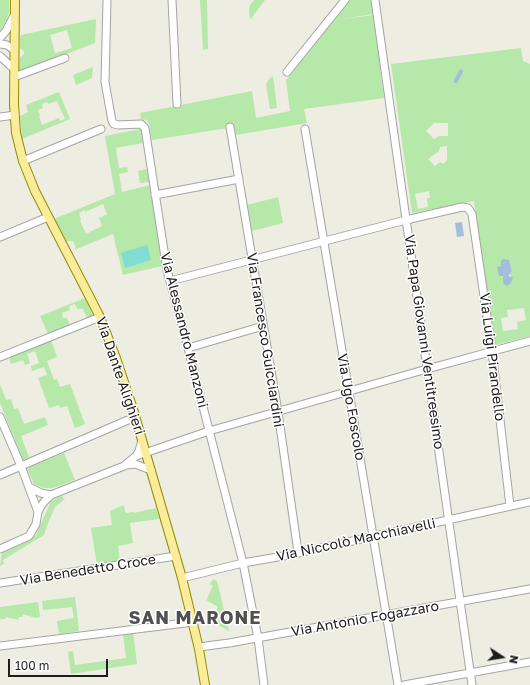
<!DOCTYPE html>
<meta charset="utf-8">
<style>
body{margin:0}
#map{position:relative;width:530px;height:685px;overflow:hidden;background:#eeede2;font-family:"Golos Text",sans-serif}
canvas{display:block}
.north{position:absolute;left:482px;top:637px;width:40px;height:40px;-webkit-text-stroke:3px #fff;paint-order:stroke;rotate:102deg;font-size:11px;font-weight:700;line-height:16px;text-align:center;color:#1d1d1d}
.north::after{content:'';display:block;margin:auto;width:14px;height:18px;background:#1d1d1d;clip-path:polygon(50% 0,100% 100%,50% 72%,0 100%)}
.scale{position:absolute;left:8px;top:659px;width:100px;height:18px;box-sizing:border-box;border:2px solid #1d1d1d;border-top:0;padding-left:5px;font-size:12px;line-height:14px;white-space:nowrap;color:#1d1d1d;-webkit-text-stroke:3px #fff;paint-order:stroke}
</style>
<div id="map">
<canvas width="530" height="685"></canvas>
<div class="north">N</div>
<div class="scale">100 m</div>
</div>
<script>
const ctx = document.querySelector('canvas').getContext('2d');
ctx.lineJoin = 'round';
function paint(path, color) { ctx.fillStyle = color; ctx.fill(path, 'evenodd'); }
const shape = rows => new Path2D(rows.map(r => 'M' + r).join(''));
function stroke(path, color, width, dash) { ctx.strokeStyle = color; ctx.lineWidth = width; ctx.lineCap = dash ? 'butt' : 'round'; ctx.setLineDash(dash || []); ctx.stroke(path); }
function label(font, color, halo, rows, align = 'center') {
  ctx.font = font + ' "Golos Text",sans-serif'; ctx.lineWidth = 3; ctx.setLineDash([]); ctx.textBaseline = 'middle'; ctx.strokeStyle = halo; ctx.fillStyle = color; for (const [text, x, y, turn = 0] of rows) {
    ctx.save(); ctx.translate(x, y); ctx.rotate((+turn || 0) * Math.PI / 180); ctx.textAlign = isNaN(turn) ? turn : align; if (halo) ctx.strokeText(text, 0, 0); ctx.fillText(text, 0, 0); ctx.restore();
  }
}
const grass = shape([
 [0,0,9,0,9,12,7,20,0,31],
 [200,0,207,0,208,49,203,50],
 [265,0,250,20,249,10,250,5,254,0],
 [349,0,371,0,373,14,336,20,373,15,384,98,304,109,307,123,236,135,234,127,152,140,149,124,147,120,141,119,140,113,252,91,256,118,290,111,286,80],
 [96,19,95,43,22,71,19,71,20,58,24,54,24,51,20,48,20,37,21,35],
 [67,30,72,48,55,53,50,35],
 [521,48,523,61,530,64,530,336,496,345,495,344,474,201,412,213,391,64],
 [434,123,448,123,448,136,439,136,434,139,426,131],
 [447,146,447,160,444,164,440,162,435,166,428,159,439,151,440,147],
 [429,191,430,198,427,198,428,207,418,209,415,194],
 [510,262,512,271,508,276,511,275,511,280,503,283,504,277,500,276,501,266],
 [524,308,526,320,517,322,518,329,503,331,501,318,508,317,507,310],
 [93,67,92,78,76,85,73,75],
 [273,76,277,108,270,109,266,84,270,78],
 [59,92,70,119,22,139,20,116,28,112,26,105],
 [57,101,65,119,60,121,59,118,42,125,39,116,40,115,38,110,43,108,42,104,47,102,48,104],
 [141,129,143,143,116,148,119,168,127,167,128,172,119,174,122,192,150,185,162,266,123,275,113,234,74,250,76,247,73,241,66,241,54,219,115,194,105,136],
 [103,204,107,214,99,218,102,226,86,234,80,221,81,220,79,213,85,210,85,212],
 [147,169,149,182,140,183,138,171],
 [278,197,283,223,252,231,247,205],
 [85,298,93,316,87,318,83,309,77,309,75,304,69,306,70,310,62,313,63,318,67,318,70,325,48,334,40,316],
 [51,340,57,357,47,361,54,380,57,379,60,387,70,384,85,424,75,428,67,406,60,408,59,405,49,408,38,378,47,375,44,367,32,371,31,366,39,363,35,351,27,354,30,363,25,365,23,360,11,364,9,357],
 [0,384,6,400,11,399,14,409,18,408,24,424,45,417,48,425,21,436,29,457,23,460,0,403],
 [64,453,75,480,53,488,43,488,34,484,27,468],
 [61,496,65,499,55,507,48,523,44,535,3,560,4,564,0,566,2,552,30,540,36,535,51,501],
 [124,505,125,512,127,513,133,512,134,513,156,508,159,519,130,523,133,543,118,546,120,561,97,565,91,528,112,525,110,511],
 [213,579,217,581,229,631,212,622,213,619,212,619,218,607,206,600,208,598,207,598,213,586,210,584],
 [75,597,79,631,59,634,57,621,74,618,72,607,43,610,42,601],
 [38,602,40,617,36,618,23,614,22,617,19,617,18,620,6,617,5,619,1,619,0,620,0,607],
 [133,632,137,664,71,674,68,652,73,651,75,665,126,658,123,633]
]);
const pitch = shape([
 [147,245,151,260,125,268,121,253]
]);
const water = shape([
 [460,69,463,70,463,72,457,83,454,83,454,80],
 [462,222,464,236,457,237,455,223],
 [503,259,509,260,512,271,508,276,513,277,511,283,507,286,503,283,503,276,499,276,497,267,501,266,501,261]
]);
const minor = shape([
 [107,0,105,82,112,121,114,124,118,125,141,124,145,128,167,270,188,348,243,563,258,638,264,685],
 [172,0,177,104],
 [375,0,472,685],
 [0,38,6,31,15,14],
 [0,44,7,45,14,50],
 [0,56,14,69],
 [287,72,345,0],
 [14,77,65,58],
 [0,117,15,115],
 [230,127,278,412,298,552],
 [305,129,398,685],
 [23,161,101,129],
 [155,195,239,179],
 [0,237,48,217],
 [170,281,406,220,462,207,468,208,472,214,492,351,510,506],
 [188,348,263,326],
 [0,357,100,317],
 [0,417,21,466,38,512],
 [136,456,209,431,427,369,530,341],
 [126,465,135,464,151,470],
 [0,475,135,417],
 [29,487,41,493,51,495],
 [0,549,29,536,36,524,38,512,41,506,44,502,51,495,124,466,136,456,139,451,142,440],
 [182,578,243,563,289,555,530,502],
 [0,583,176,556],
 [0,646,193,622],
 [199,647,229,643,530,589],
 [404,685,530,662]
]);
const major = shape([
 [15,0,14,104,16,133,23,161,35,191,100,317,116,358,133,409,182,578,199,649,205,685]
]);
const streetNames = [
 ["Via Alessandro Manzoni",184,330,76],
 ["Via Francesco Guicciardini",265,340,81],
 ["Via Papa Giovanni Ventitreesimo",424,342,82],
 ["Via Luigi Pirandello",492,357,83],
 ["Via Dante Alighieri",120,376,71],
 ["Via Ugo Foscolo",351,407,80],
 ["Via Niccolò Macchiavelli",356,540,-12],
 ["Via Benedetto Croce",88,570,-9],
 ["Via Antonio Fogazzaro",365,619,-10]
];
const districtNames = [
 ["SAN MARONE",195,618]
];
paint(grass, '#b5e8a9');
paint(pitch, '#81dcd3');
paint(water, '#a3bedb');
stroke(minor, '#a4a4a4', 9);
stroke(major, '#928c03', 10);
stroke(minor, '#fff', 7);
stroke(major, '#faec9b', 8);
label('14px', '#1d1d1d', '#fff', streetNames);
ctx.letterSpacing = '1px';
label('bold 18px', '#505050', '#fff', districtNames);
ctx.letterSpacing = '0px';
</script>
